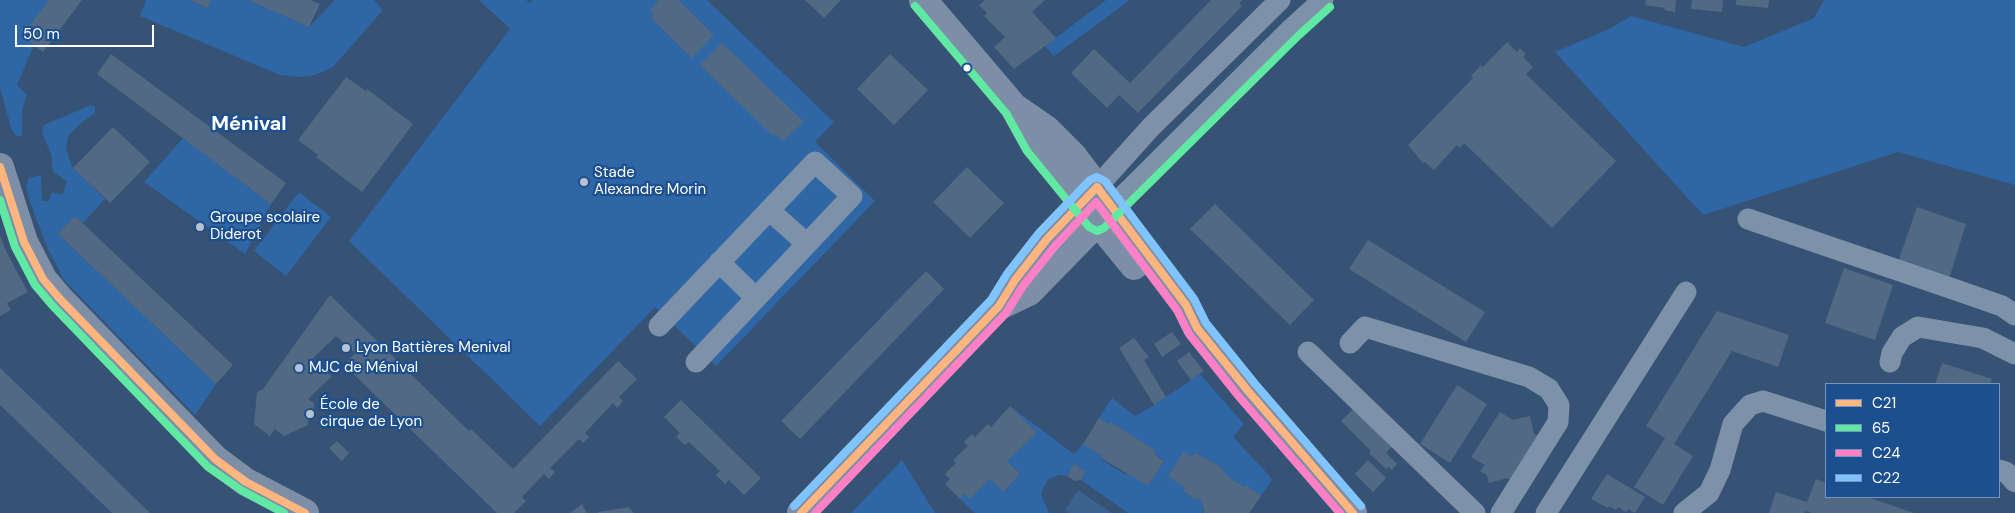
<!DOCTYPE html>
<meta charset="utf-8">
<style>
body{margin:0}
#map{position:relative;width:2015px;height:513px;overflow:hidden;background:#365274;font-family:"DM Sans",sans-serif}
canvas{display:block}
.legend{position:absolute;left:1825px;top:383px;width:175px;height:115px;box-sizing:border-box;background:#1b4f8f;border:1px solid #7695bc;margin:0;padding:6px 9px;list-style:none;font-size:15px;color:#fff}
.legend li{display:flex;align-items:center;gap:10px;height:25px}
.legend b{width:25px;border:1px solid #7695bc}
.scale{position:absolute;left:15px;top:25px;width:139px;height:22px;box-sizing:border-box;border:2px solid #fff;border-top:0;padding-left:6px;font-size:15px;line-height:18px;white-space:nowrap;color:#fff;-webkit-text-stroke:4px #1b4f8f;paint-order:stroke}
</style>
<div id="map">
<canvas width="2015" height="513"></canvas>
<ul class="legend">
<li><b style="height:6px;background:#ffb580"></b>C21</li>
<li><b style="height:6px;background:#60e9a3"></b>65</li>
<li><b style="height:6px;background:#ff80c5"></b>C24</li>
<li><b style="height:6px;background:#80c4ff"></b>C22</li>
</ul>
<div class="scale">50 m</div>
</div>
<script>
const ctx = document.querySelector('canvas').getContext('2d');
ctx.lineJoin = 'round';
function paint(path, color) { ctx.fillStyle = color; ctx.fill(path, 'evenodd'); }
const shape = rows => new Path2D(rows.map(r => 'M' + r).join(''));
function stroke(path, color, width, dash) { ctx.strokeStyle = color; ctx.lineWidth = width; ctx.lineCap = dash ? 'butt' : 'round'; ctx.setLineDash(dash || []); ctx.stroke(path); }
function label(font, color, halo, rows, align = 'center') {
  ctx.font = font + ' "DM Sans",sans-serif'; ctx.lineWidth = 4.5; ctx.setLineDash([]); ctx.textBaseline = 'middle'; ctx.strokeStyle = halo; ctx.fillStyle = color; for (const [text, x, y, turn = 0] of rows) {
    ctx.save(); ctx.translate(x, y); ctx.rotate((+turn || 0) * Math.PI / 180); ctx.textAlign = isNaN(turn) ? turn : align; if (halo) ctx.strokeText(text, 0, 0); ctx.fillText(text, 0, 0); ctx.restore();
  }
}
const green = shape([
 [0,0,49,0,22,36,34,45,17,85,27,95,22,109,22,136,17,136,12,131,0,88],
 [146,0,189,0,207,8,211,0,248,0,309,27,335,0,374,0,383,10,333,67,315,75,298,77,280,75,140,16],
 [479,0,526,0,530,3,533,0,707,0,834,122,815,142,875,201,716,366,655,307,540,426,349,241,510,29],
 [1106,0,1130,0,1054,56,1045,46],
 [1824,0,2015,0,2015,185,1898,152,1703,215,1555,52,1609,29,1631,16,1744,47,1814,18],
 [91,105,95,107,95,113,80,124,68,136,66,150,73,168,105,199,83,223,75,216,58,234,216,384,195,415,64,280,48,249,31,205,26,186,29,178,41,175,42,201,48,201,52,192,62,195,67,181,53,172,51,154,42,133,44,125],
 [183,138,271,204,245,254,144,182],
 [299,192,331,217,286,276,254,251],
 [1200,374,1244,424,1233,437,1265,471,1272,480,1261,496,1246,486,1245,487,1234,481,1223,472,1224,470,1206,458,1205,459,1196,453,1190,456,1184,452,1168,476,1185,488,1183,491,1196,500,1197,498,1202,501,1203,513,1128,513,1081,480,1086,472,1074,464,1067,476,1060,475,1048,479,1041,494,1049,513,975,513,960,499,965,494,970,499,990,479,1003,492,1020,474,1007,461,1037,433,1010,406,1074,454,1083,444,1102,456,1101,459,1126,475,1128,473,1148,486,1164,460,1154,454,1156,451,1111,422,1109,424,1099,418,1112,398,1135,416,1154,405],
 [902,460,935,513,851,513]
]);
const water = shape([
 [1078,490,1112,513,1069,513,1065,510]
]);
const building = shape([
 [49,0,82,0,43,52,22,36],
 [189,0,211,0,208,8],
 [248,0,310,0,320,4,309,27],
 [659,0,678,0,714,35,692,58,651,18,654,15,649,10],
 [805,0,841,0,824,18],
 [985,0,1045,0,1032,12,1056,38,1014,69,994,47,1005,37,984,16,987,13,979,5],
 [1211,0,1242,0,1239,3,1242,6,1138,113,1119,95,1107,108,1071,73,1094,49,1130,83],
 [1646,0,1676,0,1675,12,1664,10,1665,8,1645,5],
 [1692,0,1723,0,1722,12,1691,9],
 [1736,0,1769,0,1768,8,1736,5],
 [1507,42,1517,52,1520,48,1526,54,1523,57,1533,67,1526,74,1616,161,1552,228,1464,143,1460,148,1457,145,1434,170,1425,162,1423,163,1408,145,1473,78,1471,76,1481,65,1483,67],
 [722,43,804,122,783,141,775,134,773,136,700,65],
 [111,54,286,183,271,204,97,74],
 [890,54,928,90,894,125,857,89],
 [346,77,366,91,367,89,413,124,362,192,316,157,318,155,298,140],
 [113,127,150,162,110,203,73,168],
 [967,167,1004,203,970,238,933,202],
 [1215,204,1314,300,1290,325,1190,229],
 [1917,207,1966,224,1949,279,1898,262],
 [75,216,233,365,216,384,58,234],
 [0,236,8,255,28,292,7,303,11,310,0,316],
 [1368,240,1485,312,1466,342,1349,269],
 [1844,268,1893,285,1875,340,1825,323],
 [926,271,944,289,800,439,781,421],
 [330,295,469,431,471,429,513,469,618,361,637,379,619,397,623,401,617,408,613,403,585,433,589,437,583,443,579,439,550,468,555,472,549,479,544,474,522,497,526,501,514,513,497,513,344,365,355,353,336,336,310,361,332,376,308,399,314,403,313,418,308,420,308,425,284,436,275,429,270,436,254,424,257,392,263,389],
 [1717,311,1789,335,1778,367,1732,351,1674,444,1693,456,1663,505,1634,487,1665,438,1646,426],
 [1172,332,1181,344,1162,357,1154,344],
 [1134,338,1149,357,1144,360,1166,397,1154,405,1119,348],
 [1189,352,1204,371,1191,380,1177,361],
 [1942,363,1992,379,1990,384,1935,384],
 [0,368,45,411,150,513,112,513,0,405],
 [1457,385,1487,404,1450,463,1420,444],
 [681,400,761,478,744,495,729,480,725,484,716,475,720,471,689,442,685,445,676,437,680,433,664,417],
 [1010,406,1037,433,1007,461,1020,474,1003,492,990,479,970,499,965,494,960,499,945,484,950,479,945,474,956,463,953,460,968,446,964,442,972,434,975,437,988,424,991,427],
 [1356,406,1395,443,1386,453,1397,464,1392,470,1388,467,1386,469,1369,453,1371,451,1341,421],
 [1500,412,1513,420,1530,416,1534,434,1541,438,1513,482,1507,478,1489,483,1487,475,1480,471,1485,465,1471,457],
 [1099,418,1109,424,1111,422,1156,451,1154,454,1164,461,1148,486,1101,458,1102,456,1083,444],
 [337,441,349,453,342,461,329,448],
 [1184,451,1190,456,1196,453,1205,459,1206,458,1224,470,1223,472,1234,481,1245,487,1246,485,1261,496,1249,513,1204,513,1202,501,1197,498,1196,500,1183,491,1185,488,1168,476],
 [1368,460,1386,478,1373,492,1355,474],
 [1074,464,1086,472,1081,480,1075,481,1067,476],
 [1607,474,1645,497,1635,513,1628,509,1626,512,1618,507,1616,510,1609,506,1608,508,1591,499],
 [1816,479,1826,483,1826,497,1867,497,1914,513,1812,513,1805,511,1804,513,1769,513,1776,492,1807,502],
 [582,504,587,513,570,513],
 [629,507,634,513,598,513,598,512]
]);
const minor = shape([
 [1097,187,1151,127,1280,0],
 [1112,207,1291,29,1323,0],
 [769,210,807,244],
 [1748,219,1956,290,2002,306,2015,315],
 [719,262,756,298],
 [659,326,815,162,852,196,696,362],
 [1350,343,1365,327,1529,377,1549,389,1559,405,1558,422,1501,513],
 [1308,352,1475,513],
 [1890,362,1892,353,1902,337,1918,327,1983,338,2015,354],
 [1999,470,2006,472,2015,482],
 [1546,513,1686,292],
 [1684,513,1709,493,1720,470,1733,424,1750,405,1763,401,1826,421]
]);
const major = shape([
 [923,0,1014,107,1035,145,1134,266],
 [1014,107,1046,129,1073,156,1186,305,1197,328,1248,391,1353,513],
 [0,167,24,242,43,279,60,299,215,459,246,482,305,513],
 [1002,305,1029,292,1109,210],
 [801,513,999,306,1015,280,1047,239,1097,187]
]);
const bus1 = shape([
 [0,167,24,242,43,279,60,299,215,459,246,482,305,513],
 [801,513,999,306,1015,280,1047,239,1097,187,1186,305,1197,328,1248,391,1353,513]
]);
const bus2 = shape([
 [915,6,1006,113,1027,151,1089,227,1097,231,1104,228,1298,36,1330,7],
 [0,200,15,247,35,285,52,305,208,467,241,490,284,513]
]);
const bus3 = shape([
 [815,513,1006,313,1023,286,1055,246,1096,202,1177,310,1189,334,1240,398,1340,513]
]);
const bus4 = shape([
 [794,506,991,300,1007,274,1039,233,1090,180,1097,177,1105,181,1194,299,1206,323,1256,385,1361,506]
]);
const markers = [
 [967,68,4.5,"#fff"],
 [584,182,5,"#b9c2ce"],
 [200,227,5,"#b9c2ce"],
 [346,348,5,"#b9c2ce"],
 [299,368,5,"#b9c2ce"],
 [310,414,5,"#b9c2ce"]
];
const poiNames = [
 ["Stade",594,173],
 ["Alexandre Morin",594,190],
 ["Groupe scolaire",210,218],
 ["Diderot",210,235],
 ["Lyon Battières Menival",356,348],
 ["MJC de Ménival",309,368],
 ["École de",320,405],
 ["cirque de Lyon",320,422]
];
const districtNames = [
 ["Ménival",249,125]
];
paint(green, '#2f66a5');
paint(water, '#3b618d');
paint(building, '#526984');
stroke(minor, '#7d92a8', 21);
stroke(major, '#7d8ea7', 28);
stroke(bus1, '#ffb580', 8);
stroke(bus2, '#60e9a3', 8);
stroke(bus3, '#ff80c5', 8);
stroke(bus4, '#80c4ff', 8);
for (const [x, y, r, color] of markers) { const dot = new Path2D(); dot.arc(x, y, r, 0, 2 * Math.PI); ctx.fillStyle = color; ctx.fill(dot); stroke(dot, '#1b4f8f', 2); }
label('15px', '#fff', '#1b4f8f', poiNames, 'left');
label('bold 20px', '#fff', '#1b4f8f', districtNames);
</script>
